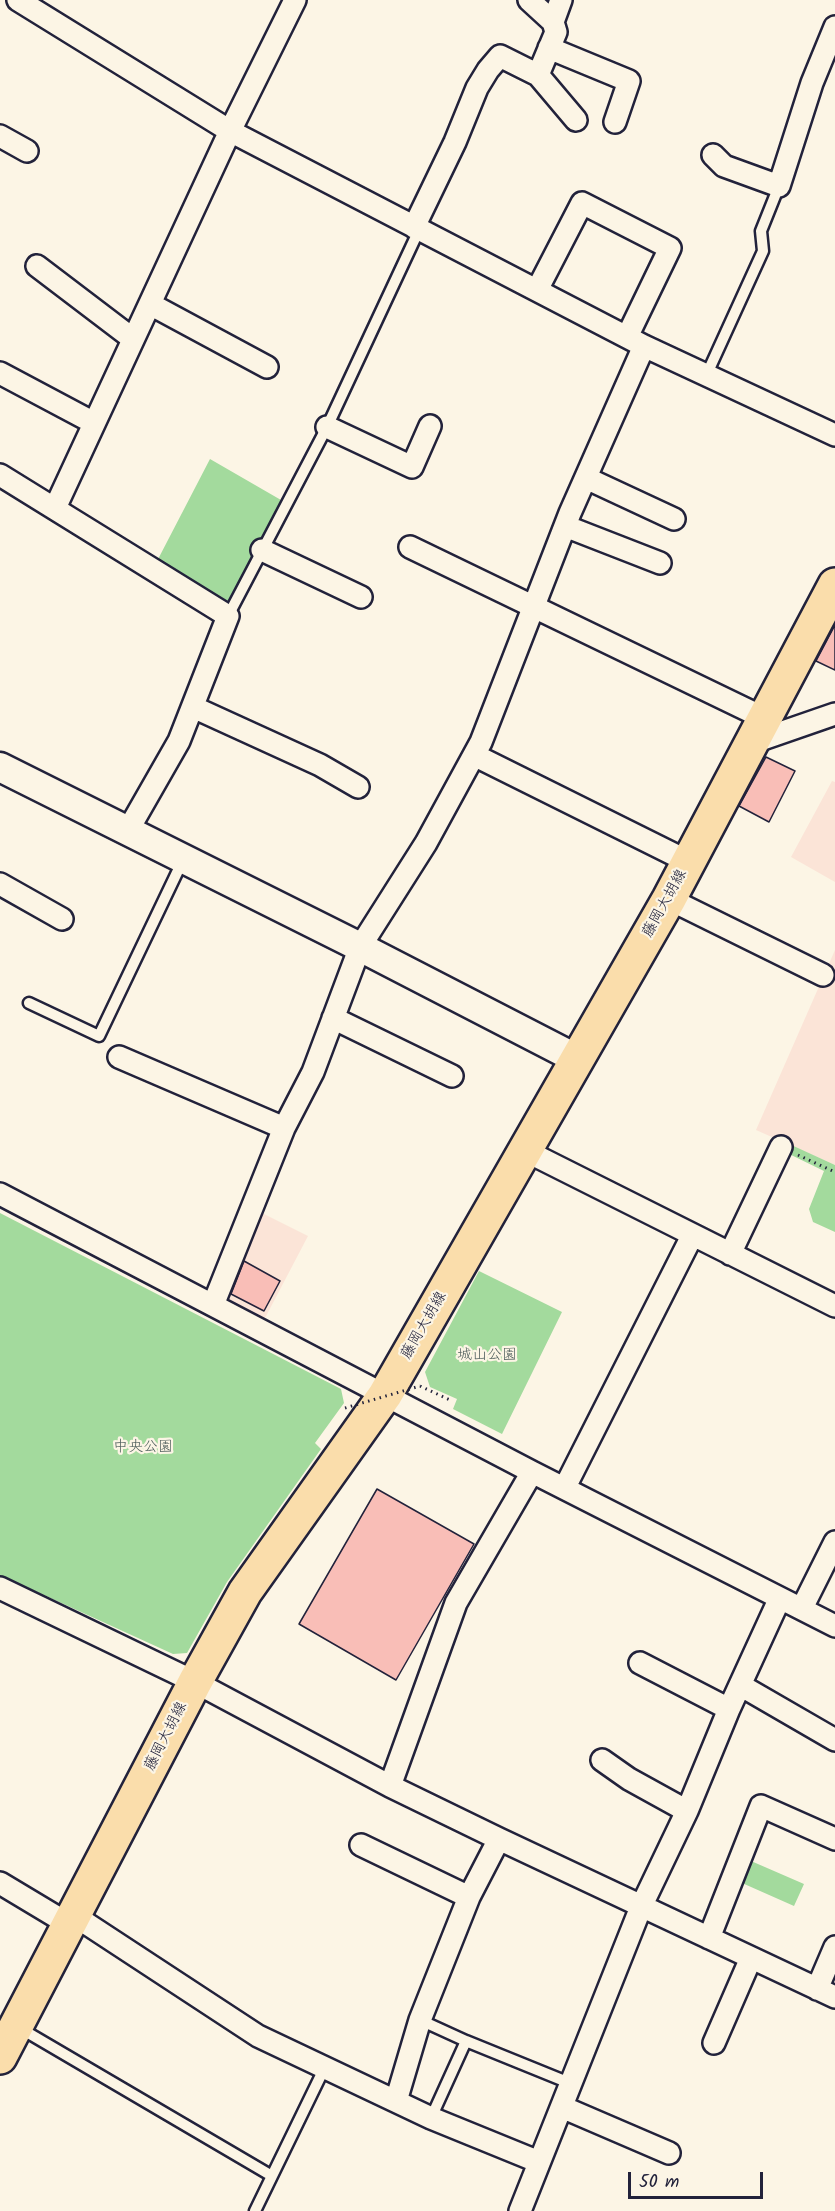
<!DOCTYPE html>
<meta charset="utf-8">
<style>
body{margin:0}
#map{position:relative;width:835px;height:2211px;overflow:hidden;background:#fcf5e5;font-family:Kalam,sans-serif}
canvas{display:block}
.scale{position:absolute;left:628px;top:2172px;width:135px;height:27px;box-sizing:border-box;border:3px solid #22223b;border-top:0;padding-left:8px;font-size:18px;line-height:21px;white-space:nowrap;color:#22223b;-webkit-text-stroke:4px #fcf5e5;paint-order:stroke}
</style>
<div id="map">
<canvas width="835" height="2211"></canvas>
<div class="scale">50 m</div>
</div>
<script>
const ctx = document.querySelector('canvas').getContext('2d');
ctx.lineJoin = 'round';
function paint(path, color) { ctx.fillStyle = color; ctx.fill(path, 'evenodd'); }
const shape = rows => new Path2D(rows.map(r => 'M' + r).join(''));
function stroke(path, color, width, dash) { ctx.strokeStyle = color; ctx.lineWidth = width; ctx.lineCap = dash ? 'butt' : 'round'; ctx.setLineDash(dash || []); ctx.stroke(path); }
function label(font, color, halo, rows, align = 'center') {
  ctx.font = font + ' Kalam,"Klee One",sans-serif'; ctx.lineWidth = 4.5; ctx.setLineDash([]); ctx.textBaseline = 'middle'; ctx.strokeStyle = halo; ctx.fillStyle = color; for (const [text, x, y, turn = 0] of rows) {
    ctx.save(); ctx.translate(x, y); ctx.rotate((+turn || 0) * Math.PI / 180); ctx.textAlign = isNaN(turn) ? turn : align; if (halo) ctx.strokeText(text, 0, 0); ctx.fillText(text, 0, 0); ctx.restore();
  }
}
const built = shape([
 [832,781,835,782,835,882,791,857],
 [835,950,835,1165,756,1130],
 [256,1210,308,1236,264,1320,222,1299]
]);
const green = shape([
 [210,459,281,500,227,609,155,565],
 [787,1143,835,1165,835,1232,813,1222,809,1209,824,1171,783,1151],
 [0,1213,341,1389,344,1403,315,1443,321,1449,227,1582,187,1653,173,1654,0,1575],
 [479,1271,562,1312,502,1434,453,1409,457,1399,430,1387,425,1372],
 [751,1861,804,1884,794,1906,742,1883]
]);
const building = shape([
 [835,625,835,670,816,661,835,625],
 [766,757,795,771,769,822,739,806,766,757],
 [244,1261,280,1281,264,1311,231,1294,244,1261],
 [377,1489,474,1544,396,1680,299,1624,377,1489]
]);
const path = shape([
 [798,1155,835,1172],
 [420,1386,450,1400]
]);
const lane = shape([
 [706,376,763,251,761,231,779,186],
 [228,616,327,427,419,230],
 [29,1003,99,1036,183,860],
 [420,2020,466,2041,431,2118],
 [18,2027,272,2176],
 [466,2041,572,2084],
 [255,2211,324,2069]
]);
const street = shape([
 [18,0,230,131,644,346,835,435],
 [529,0,553,22,561,0],
 [549,48,629,81,615,122],
 [538,75,576,120],
 [0,136,27,151],
 [713,155,724,166,779,186,812,83,835,27],
 [414,227,455,142,477,88,488,70,500,56,538,75,556,32,553,22],
 [37,266,133,339],
 [537,290,582,203,670,248,627,337],
 [150,304,267,367],
 [0,373,94,423],
 [327,427,412,467,430,426],
 [0,475,228,616,179,741,127,832],
 [586,478,674,519],
 [55,508,230,131,295,0],
 [565,526,660,563],
 [410,547,766,719],
 [262,550,361,597],
 [193,707,320,765,358,787],
 [754,742,835,714],
 [474,755,689,862],
 [0,884,62,919],
 [669,899,823,975],
 [333,1018,452,1076],
 [119,1057,284,1128],
 [526,1151,835,1306],
 [0,1194,532,1472,835,1626],
 [730,1254,781,1147],
 [213,1305,284,1128,313,1072,360,947,426,843,481,742,570,513,644,346],
 [565,1487,692,1236],
 [0,1588,195,1682,390,1786,499,1839,835,1997],
 [802,1608,835,1542],
 [640,1663,729,1709],
 [740,1685,835,1740],
 [602,1760,629,1779,687,1811],
 [390,1786,456,1603,532,1472],
 [361,1845,469,1897],
 [0,1883,70,1925],
 [75,1916,258,2036,431,2118,539,2162],
 [709,1938,761,1806,835,1839],
 [817,1989,835,1947],
 [714,2043,751,1958],
 [396,2101,420,2020,469,1897,499,1839],
 [562,2107,669,2153],
 [520,2211,641,1907,687,1811,729,1709,779,1600]
]);
const secondary = shape([
 [0,767,360,947,579,1060]
]);
const primary = shape([
 [0,2057,195,1682,245,1592,385,1395,669,899,835,585]
]);
const pathBridge = shape([
 [345,1408,420,1386]
]);
const streetNames = [
 ["藤岡大胡線",666,904,-61],
 ["藤岡大胡線",425,1326,-60],
 ["藤岡大胡線",167,1737,-63]
];
const parkNames = [
 ["城山公園",487,1356],
 ["中央公園",143,1448]
];
paint(built, '#fbe4d7');
paint(green, '#a3da9d');
paint(building, '#f9beb7');
stroke(building, '#22223b', 1.5);
stroke(lane, '#22223b', 15);
stroke(street, '#22223b', 26);
stroke(secondary, '#22223b', 33);
stroke(primary, '#22223b', 38);
stroke(path, '#22223b', 3, [1.5, 4.5]);
stroke(lane, '#fcf5e5', 10);
stroke(street, '#fcf5e5', 21);
stroke(secondary, '#fcf5e5', 28);
stroke(primary, '#faddab', 33);
stroke(pathBridge, '#22223b', 3, [1.5, 4.5]);
label('15px', '#22223b', '#fcf5e5', streetNames);
label('15px', '#495958', '#fcf5e5', parkNames);
</script>
